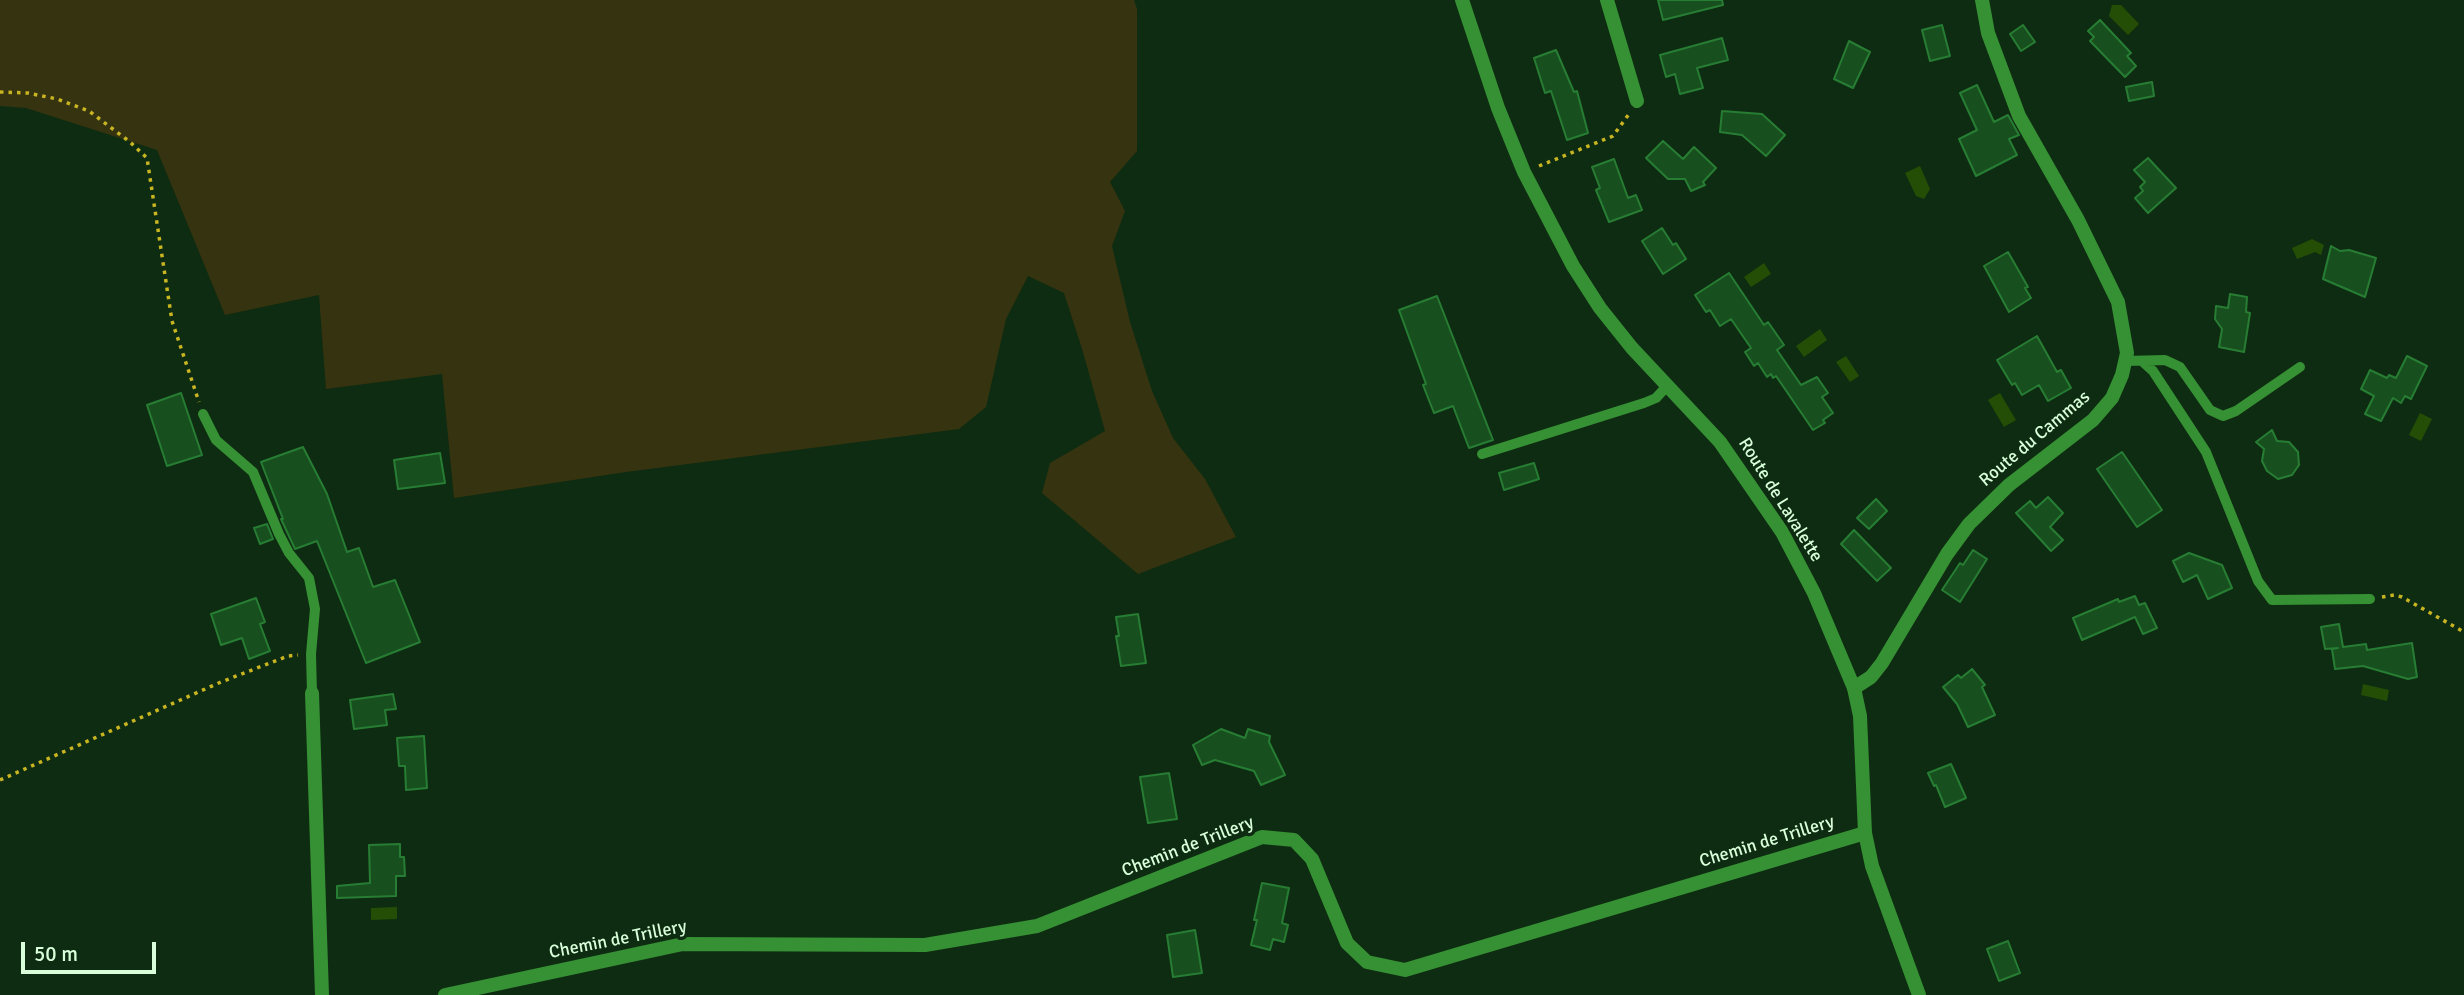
<!DOCTYPE html>
<style>
body{margin:0}
#map{position:relative;width:2464px;height:995px;overflow:hidden;background:#0e2c11;font-family:Signika,sans-serif}
canvas{display:block}
.scale{position:absolute;left:21px;top:942px;width:135px;height:32px;box-sizing:border-box;border:4px solid #d8ffda;border-top:0;padding-left:9px;font-size:21px;line-height:24px;white-space:nowrap;color:#d8ffda;-webkit-text-stroke:5px #0e2c11;paint-order:stroke}
</style>
<div id="map">
<canvas width="2464" height="995"></canvas>
<div class="scale">50 m</div>
</div>
<script>
const ctx = document.querySelector('canvas').getContext('2d');
ctx.lineJoin = 'round';
function paint(path, color) { ctx.fillStyle = color; ctx.fill(path, 'evenodd'); }
const shape = rows => new Path2D(rows.map(r => 'M' + r).join(''));
function stroke(path, color, width, dash) { ctx.strokeStyle = color; ctx.lineWidth = width; ctx.lineCap = dash ? 'butt' : 'round'; ctx.setLineDash(dash || []); ctx.stroke(path); }
function label(font, color, halo, rows, align = 'center') {
  ctx.font = font + ' Signika,sans-serif'; ctx.lineWidth = 7; ctx.setLineDash([]); ctx.textBaseline = 'middle'; ctx.strokeStyle = halo; ctx.fillStyle = color; for (const [text, x, y, turn = 0] of rows) {
    ctx.save(); ctx.translate(x, y); ctx.rotate((+turn || 0) * Math.PI / 180); ctx.textAlign = isNaN(turn) ? turn : align; if (halo) ctx.strokeText(text, 0, 0); ctx.fillText(text, 0, 0); ctx.restore();
  }
}
const green = shape([
 [0,0,1134,0,1137,9,1137,151,1110,182,1125,211,1112,246,1130,322,1152,391,1173,438,1205,479,1236,537,1138,574,1042,493,1050,463,1105,431,1083,352,1064,293,1028,276,1006,319,986,407,959,429,626,472,454,498,442,374,326,389,319,295,225,315,157,150,26,108,0,106]
]);
const water = shape([
 [2112,5,2121,5,2139,24,2128,35,2109,16],
 [1920,166,1930,189,1924,199,1916,196,1905,173],
 [2312,239,2324,245,2321,255,2315,252,2297,259,2292,248],
 [1764,263,1771,274,1751,287,1744,277],
 [1820,329,1827,340,1804,357,1796,346],
 [1846,356,1859,376,1850,382,1836,362],
 [2000,393,2016,420,2004,427,1988,400],
 [2420,413,2432,419,2421,441,2409,435],
 [2363,684,2389,690,2387,701,2361,695],
 [397,907,397,919,371,920,371,908]
]);
const building = shape([
 [1658,0,1722,0,1723,5,1663,20,1658,0],
 [2100,20,2131,53,2127,56,2136,66,2125,77,2090,41,2094,37,2088,31,2100,20],
 [1942,25,1950,56,1930,61,1922,30,1942,25],
 [2023,25,2035,42,2021,51,2010,34,2023,25],
 [1722,38,1728,60,1697,68,1703,88,1680,94,1675,74,1666,77,1660,55,1722,38],
 [1849,41,1870,52,1853,88,1834,79,1849,41],
 [1556,50,1574,92,1577,91,1588,133,1567,140,1551,91,1545,93,1534,58,1556,50],
 [2152,82,2154,96,2129,101,2126,87,2152,82],
 [1977,85,1994,122,2008,115,2019,135,2009,139,2017,155,1976,176,1959,139,1977,130,1960,93,1977,85],
 [1722,111,1762,114,1785,135,1766,156,1742,135,1720,132,1722,111],
 [1663,141,1683,159,1694,147,1716,168,1703,182,1705,185,1691,191,1685,179,1668,179,1646,158,1663,141],
 [2148,158,2176,188,2148,213,2135,198,2143,191,2140,187,2145,182,2134,170,2148,158],
 [1614,159,1628,198,1636,195,1642,210,1609,222,1596,190,1600,188,1592,167,1614,159],
 [1662,228,1673,245,1676,243,1686,259,1663,274,1642,241,1662,228],
 [2331,246,2340,251,2349,250,2376,258,2365,297,2323,279,2331,246],
 [2008,252,2028,287,2025,288,2031,298,2009,312,1984,266,2008,252],
 [1729,273,1764,325,1768,322,1784,345,1777,350,1801,385,1817,377,1828,393,1822,397,1833,413,1823,420,1825,423,1813,430,1776,376,1773,378,1771,374,1767,377,1758,363,1754,366,1745,352,1751,348,1731,319,1720,326,1710,310,1706,312,1695,295,1729,273],
 [2230,294,2247,297,2246,312,2250,313,2244,352,2219,347,2222,329,2215,319,2216,306,2228,308,2230,294],
 [1437,296,1493,440,1469,448,1453,406,1434,413,1423,385,1426,384,1399,310,1437,296],
 [2037,336,2057,372,2061,370,2071,388,2048,401,2039,385,2022,395,2015,383,2012,385,1997,360,2037,336],
 [2407,356,2427,366,2411,399,2405,396,2401,403,2393,398,2381,421,2365,414,2374,396,2361,389,2370,370,2387,378,2389,375,2396,378,2407,356],
 [181,393,202,455,167,466,147,405,181,393],
 [2272,430,2277,441,2289,442,2298,452,2299,465,2292,475,2278,479,2267,471,2262,461,2264,449,2256,442,2272,430],
 [303,447,327,494,347,552,359,548,373,587,395,580,420,642,366,663,317,541,295,549,281,519,283,519,261,462,303,447],
 [2122,452,2162,510,2137,527,2097,469,2122,452],
 [440,453,445,483,398,489,394,460,440,453],
 [1534,463,1539,479,1504,490,1499,473,1534,463],
 [2048,497,2063,513,2050,527,2063,540,2051,551,2016,513,2030,501,2036,508,2048,497],
 [1876,499,1887,511,1869,529,1857,518,1876,499],
 [267,524,273,539,260,544,254,528,267,524],
 [1854,530,1891,568,1877,581,1841,544,1854,530],
 [1973,550,1987,559,1960,602,1942,590,1960,563,1963,565,1973,550],
 [2189,553,2222,565,2232,588,2208,599,2197,575,2183,582,2173,561,2189,553],
 [2135,596,2139,605,2145,603,2157,628,2143,634,2135,617,2082,640,2073,618,2118,599,2119,602,2135,596],
 [256,598,265,622,260,624,270,651,249,659,242,638,221,645,211,614,256,598],
 [1138,614,1146,663,1121,666,1116,636,1119,636,1116,617,1138,614],
 [2339,624,2343,647,2366,644,2367,650,2412,643,2417,677,2408,679,2363,666,2335,669,2332,649,2338,648,2325,649,2321,627,2339,624],
 [1972,669,1985,685,1982,687,1995,715,1968,727,1957,704,1943,687,1958,675,1961,678,1972,669],
 [393,694,396,709,385,710,387,725,354,729,350,700,393,694],
 [1221,729,1245,738,1248,729,1270,736,1269,742,1285,775,1261,785,1254,771,1215,760,1202,765,1193,745,1221,729],
 [424,736,427,788,406,790,405,766,399,766,397,738,424,736],
 [1951,764,1966,798,1945,807,1936,785,1934,786,1928,773,1951,764],
 [1169,773,1177,819,1148,823,1140,777,1169,773],
 [400,844,400,857,404,857,405,876,396,876,396,896,337,898,337,886,370,883,369,845,400,844],
 [1262,883,1289,888,1282,923,1288,925,1284,942,1273,939,1270,950,1251,945,1257,920,1254,920,1262,883],
 [1195,930,1202,973,1173,977,1167,935,1195,930],
 [2008,941,2020,973,1999,981,1987,949,2008,941]
]);
const path = shape([
 [0,92,28,93,57,99,89,111,130,142,147,158,172,321,199,402],
 [1539,166,1613,136,1629,114],
 [2382,597,2394,595,2402,597,2464,632],
 [0,780,221,682,288,656,298,655]
]);
const service = shape([
 [2125,361,2165,360,2180,367,2210,410,2223,416,2236,411,2300,367],
 [2142,361,2153,371,2206,452,2258,581,2272,600,2370,599],
 [203,414,216,440,253,472,279,534,289,553,309,578,315,609,311,654,312,693],
 [1482,454,1644,403,1656,398,1668,385]
]);
const minor = shape([
 [1607,0,1637,101],
 [1854,688,1871,677,1882,663,1947,554,1969,524,2009,485,2093,420,2112,398,2122,375,2127,353,2118,302,2078,220,2019,116,1988,33,1982,0],
 [312,693,322,995],
 [445,995,683,944,925,945,1037,926,1262,837,1294,840,1312,859,1347,943,1367,962,1405,970,1865,833]
]);
const tertiary = shape([
 [1462,0,1498,108,1524,172,1573,266,1600,308,1632,348,1720,442,1782,532,1814,593,1854,688,1860,716,1865,833,1872,866,1919,995]
]);
const streetNames = [
 ["Route du Cammas",2035,439,-40],
 ["Route de Lavalette",1780,500,58],
 ["Chemin de Trillery",1767,842,-17],
 ["Chemin de Trillery",1188,847,-21],
 ["Chemin de Trillery",618,940,-11]
];
paint(green, '#363310');
paint(water, '#244e05');
paint(building, '#184f1f');
stroke(building, '#277d33', 2);
stroke(path, '#c9b522', 3.5, [3.5, 5]);
stroke(service, '#369034', 10);
stroke(minor, '#369034', 14);
stroke(tertiary, '#369034', 14);
label('18px', '#d8ffda', '#0e2c11', streetNames);
</script>
